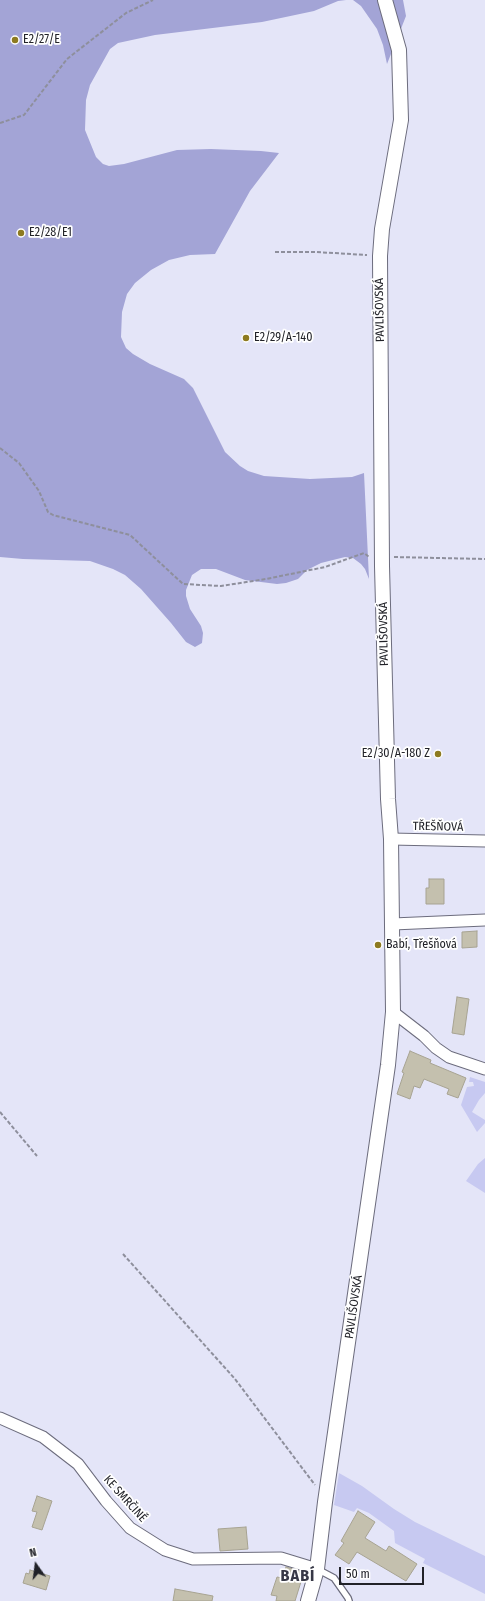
<!DOCTYPE html>
<meta charset="utf-8">
<style>
body{margin:0}
#map{position:relative;width:485px;height:1601px;overflow:hidden;background:#e4e5f8;font-family:"Fira Sans Condensed",sans-serif}
canvas{display:block}
.north{position:absolute;left:16px;top:1545px;width:40px;height:40px;-webkit-text-stroke:3px #fff;paint-order:stroke;rotate:346deg;font-size:11px;font-weight:700;line-height:16px;text-align:center;color:#212228}
.north::after{content:'';display:block;margin:auto;width:14px;height:18px;background:#212228;clip-path:polygon(50% 0,100% 100%,50% 72%,0 100%)}
.scale{position:absolute;left:339px;top:1567px;width:85px;height:18px;box-sizing:border-box;border:2px solid #212228;border-top:0;padding-left:5px;font-size:12px;line-height:14px;white-space:nowrap;color:#212228;-webkit-text-stroke:3px #fff;paint-order:stroke}
</style>
<div id="map">
<canvas width="485" height="1601"></canvas>
<div class="north">N</div>
<div class="scale">50 m</div>
</div>
<script>
const ctx = document.querySelector('canvas').getContext('2d');
ctx.lineJoin = 'round';
function paint(path, color) { ctx.fillStyle = color; ctx.fill(path, 'evenodd'); }
const shape = rows => new Path2D(rows.map(r => 'M' + r).join(''));
function stroke(path, color, width, dash) { ctx.strokeStyle = color; ctx.lineWidth = width; ctx.lineCap = dash ? 'butt' : 'round'; ctx.setLineDash(dash || []); ctx.stroke(path); }
function label(font, color, halo, rows, align = 'center') {
  ctx.font = font + ' "Fira Sans Condensed",sans-serif'; ctx.lineWidth = 3.5; ctx.setLineDash([]); ctx.textBaseline = 'middle'; ctx.strokeStyle = halo; ctx.fillStyle = color; for (const [text, x, y, turn = 0] of rows) {
    ctx.save(); ctx.translate(x, y); ctx.rotate((+turn || 0) * Math.PI / 180); ctx.textAlign = isNaN(turn) ? turn : align; if (halo) ctx.strokeText(text, 0, 0); ctx.fillText(text, 0, 0); ctx.restore();
  }
}
const green = shape([
 [470,1077,485,1082,485,1093,479,1100,472,1112,485,1120,485,1123,477,1132,461,1105,467,1087,474,1086,473,1082,469,1082],
 [485,1158,485,1193,466,1181,478,1164],
 [339,1473,362,1486,394,1509,415,1522,485,1556,485,1594,423,1563,425,1559,395,1543,394,1531,369,1513,357,1508,354,1512,334,1505]
]);
const forest = shape([
 [0,0,346,0,338,1,314,11,262,22,155,35,118,43,110,49,90,85,86,100,85,130,96,157,103,164,109,166,124,164,177,150,211,149,261,151,279,153,250,191,215,254,190,255,169,260,151,270,135,283,127,294,122,312,121,337,126,348,133,354,150,364,184,379,193,388,225,452,240,466,248,471,264,476,310,479,352,477,364,473,369,579,365,569,361,564,353,558,345,557,321,563,307,570,298,579,286,583,277,584,245,580,216,569,201,569,192,575,186,590,186,596,190,609,201,626,203,633,202,643,195,647,186,642,171,623,141,589,125,575,113,569,90,561,23,559,0,557],
 [353,0,403,0,406,16,387,64,383,45,377,29,361,6]
]);
const building = shape([
 [429,879,444,879,444,904,426,904,426,888,429,888,429,879],
 [477,931,477,947,462,948,462,932,477,931],
 [457,997,469,999,464,1035,452,1033,457,997],
 [410,1051,431,1060,430,1063,466,1078,458,1098,447,1094,449,1089,424,1079,420,1088,414,1086,410,1099,397,1094,404,1073,402,1072,410,1051],
 [37,1496,52,1501,42,1530,32,1527,37,1512,32,1511,37,1496],
 [358,1511,375,1522,365,1538,386,1551,389,1546,417,1564,406,1581,357,1552,349,1564,335,1555,344,1543,341,1541,358,1511],
 [246,1527,248,1549,220,1551,218,1529,246,1527],
 [286,1567,304,1572,295,1601,276,1601,277,1596,271,1595,277,1577,282,1578,286,1567],
 [30,1570,50,1576,46,1590,23,1583,26,1573,29,1574,30,1570],
 [175,1589,213,1596,212,1601,173,1601,175,1589]
]);
const path = shape([
 [0,123,24,115,67,59,126,13,153,0],
 [275,252,316,252,367,255],
 [0,448,19,463,39,491,48,512,53,515,130,535,183,584,221,586,266,579,325,567,364,553,369,557],
 [394,557,485,559],
 [0,1112,37,1156],
 [123,1254,235,1379,315,1485]
]);
const service = shape([
 [317,1569,334,1578,348,1598,349,1601]
]);
const minor = shape([
 [391,839,485,841],
 [393,924,485,920],
 [393,1012,424,1036,436,1048,449,1057,485,1069],
 [0,1418,43,1437,78,1464,106,1501,130,1528,165,1550,193,1559,281,1558,317,1569]
]);
const tertiary = shape([
 [308,1601,317,1569,325,1502,388,1065,393,1012,391,839,388,799,382,566,380,256,382,229,401,120,399,50,385,0]
]);
const markers = [
 [15,40,4,"#8d7a20"],
 [21,233,4,"#8d7a20"],
 [246,338,4,"#8d7a20"],
 [438,754,4,"#8d7a20"],
 [378,945,4,"#8d7a20"]
];
const poiNames = [
 ["E2/27/E",23,40],
 ["E2/28/E1",29,233],
 ["E2/29/A-140",254,338],
 ["E2/30/A-180 Z",430,754,"right"],
 ["Babí, Třešňová",386,945]
];
const streetNames = [
 ["PAVLIŠOVSKÁ",380,310,-91],
 ["PAVLIŠOVSKÁ",384,634,-91],
 ["TŘEŠŇOVÁ",438,827,1],
 ["PAVLIŠOVSKÁ",354,1307,-82],
 ["KE SMRČINĚ",125,1499,48]
];
const districtNames = [
 ["BABÍ",298,1577]
];
paint(green, '#c7c9f1');
paint(forest, '#a3a4d6');
paint(building, '#c4c0ae');
stroke(building, '#a7a392', 1);
stroke(service, '#6c6c7d', 8);
stroke(minor, '#6c6c7d', 13);
stroke(tertiary, '#6c6c7d', 16);
stroke(path, '#8e8f9c', 2, [4, 2]);
stroke(service, '#fff', 5.5);
stroke(minor, '#fff', 11);
stroke(tertiary, '#fff', 14);
for (const [x, y, r, color] of markers) { const dot = new Path2D(); dot.arc(x, y, r, 0, 2 * Math.PI); ctx.fillStyle = color; ctx.fill(dot); stroke(dot, '#fff', 1.5); }
label('12px', '#212228', '#fff', poiNames, 'left');
label('12px', '#212228', '#fff', streetNames);
ctx.letterSpacing = '1px';
label('bold 16px', '#373846', '#fff', districtNames);
ctx.letterSpacing = '0px';
</script>
